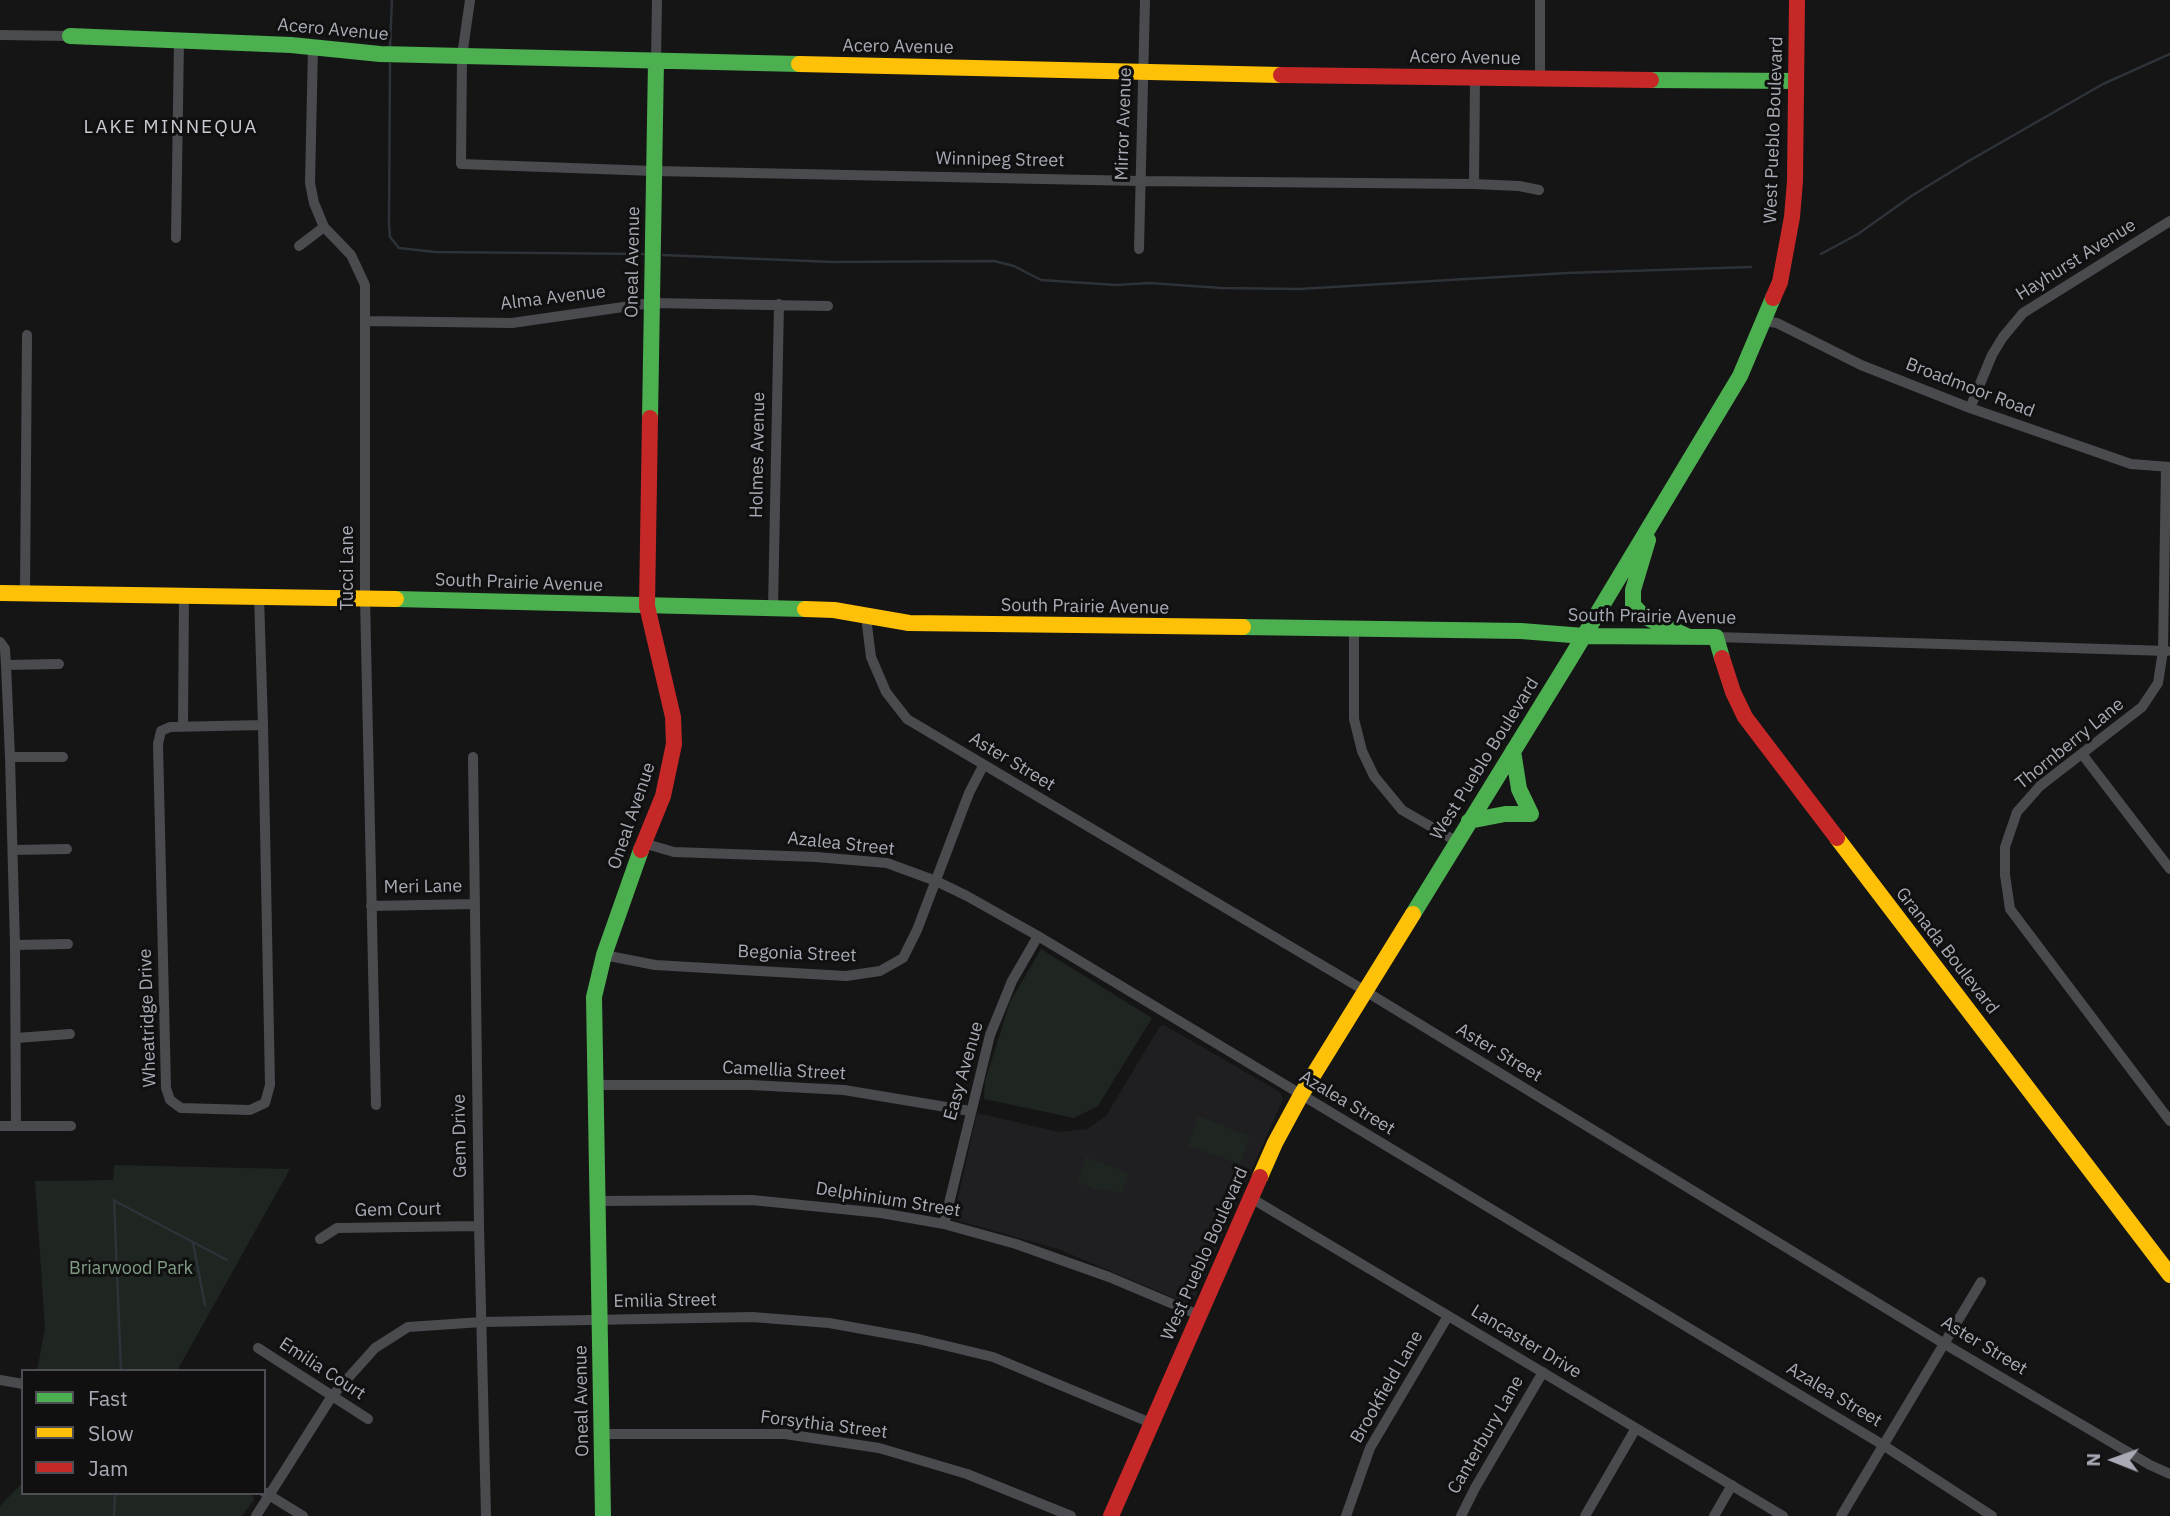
<!DOCTYPE html>
<style>
body{margin:0}
#map{position:relative;width:2170px;height:1516px;overflow:hidden;background:#151516;font-family:"IBM Plex Sans",sans-serif}
canvas{display:block}
.legend{position:absolute;left:21px;top:1369px;width:245px;height:126px;box-sizing:border-box;background:#101011;border:2px solid #4d4e53;margin:0;padding:9px 12px;list-style:none;font-size:21px;color:#a8abb5}
.legend li{display:flex;align-items:center;gap:14px;height:35px}
.legend b{width:35px;border:2px solid #4d4e53}
.north{position:absolute;left:2079px;top:1425px;width:70px;height:70px;-webkit-text-stroke:5px #101011;paint-order:stroke;rotate:271deg;font-size:19px;font-weight:700;line-height:28px;text-align:center;color:#a8abb5}
.north::after{content:'';display:block;margin:auto;width:24px;height:32px;background:#a8abb5;clip-path:polygon(50% 0,100% 100%,50% 72%,0 100%)}
</style>
<div id="map">
<canvas width="2170" height="1516"></canvas>
<ul class="legend">
<li><b style="height:9px;background:#4caf50"></b>Fast</li>
<li><b style="height:9px;background:#ffc107"></b>Slow</li>
<li><b style="height:9px;background:#c62828"></b>Jam</li>
</ul>
<div class="north">N</div>
</div>
<script>
const ctx = document.querySelector('canvas').getContext('2d');
ctx.lineJoin = 'round';
function paint(path, color) { ctx.fillStyle = color; ctx.fill(path, 'evenodd'); }
const shape = rows => new Path2D(rows.map(r => 'M' + r).join(''));
function stroke(path, color, width, dash) { ctx.strokeStyle = color; ctx.lineWidth = width; ctx.lineCap = dash ? 'butt' : 'round'; ctx.setLineDash(dash || []); ctx.stroke(path); }
function label(font, color, halo, rows, align = 'center') {
  ctx.font = font + ' "IBM Plex Sans",sans-serif'; ctx.lineWidth = 6; ctx.setLineDash([]); ctx.textBaseline = 'middle'; ctx.strokeStyle = halo; ctx.fillStyle = color; for (const [text, x, y, turn = 0] of rows) {
    ctx.save(); ctx.translate(x, y); ctx.rotate((+turn || 0) * Math.PI / 180); ctx.textAlign = isNaN(turn) ? turn : align; if (halo) ctx.strokeText(text, 0, 0); ctx.fillText(text, 0, 0); ctx.restore();
  }
}
const built = shape([
 [1164,1025,1280,1092,1283,1099,1193,1302,1186,1303,1058,1249,953,1219,977,1113,1059,1132,1087,1129,1106,1116,1160,1026]
]);
const green = shape([
 [1041,949,1152,1018,1098,1106,1074,1118,984,1099,985,1081,1010,1002],
 [1198,1116,1250,1136,1240,1164,1188,1146],
 [1086,1157,1129,1173,1121,1194,1102,1188,1100,1191,1077,1182],
 [114,1165,290,1169,177,1371,37,1371,45,1328,35,1181,113,1180],
 [23,1482,23,1493,252,1493,254,1500,242,1516,0,1516,0,1506]
]);
const stream = shape([
 [390,46,392,0],
 [390,64,389,224,390,237,399,248,435,252,643,254],
 [1821,254,1858,234,1913,195,1967,162,2103,84,2170,54],
 [663,255,833,262,994,261,1014,266,1041,280,1116,285,1150,283,1221,288,1299,289,1567,273,1751,267],
 [114,1200,121,1371],
 [115,1201,227,1260],
 [193,1243,205,1305],
 [114,1516,115,1493]
]);
const street = shape([
 [470,0,462,56,461,164,654,171,1140,181,1474,184,1519,186,1539,190],
 [1540,0,1540,78],
 [0,35,70,36],
 [313,47,310,183,314,203,324,227,351,255,365,285,365,598,376,1105],
 [656,61,657,0],
 [1474,184,1475,79],
 [176,238,179,40],
 [299,246,324,227],
 [1139,249,1145,0],
 [366,321,512,323,651,303,828,306],
 [1765,321,1777,323,1861,365,1970,408,2131,464,2170,467],
 [1970,408,1992,355,2003,337,2023,313,2170,221],
 [2166,467,2163,651,2158,683,2142,707,2040,786,2017,812,2005,847,2005,875,2010,909,2170,1121],
 [25,594,27,335],
 [259,596,263,725,270,1085,265,1103,250,1110,181,1108,170,1100,166,1088,158,744,161,731,170,727,263,725],
 [773,608,779,304],
 [866,617,871,657,886,692,907,719,1352,983,1943,1343,2150,1465,2170,1474],
 [1354,630,1354,719,1362,751,1374,776,1402,810,1456,841],
 [1716,637,2167,651],
 [0,642,5,649,6,665,10,757,15,945,16,1126],
 [6,665,59,664],
 [183,726,184,595],
 [2082,754,2170,869],
 [10,757,63,757],
 [473,757,479,1226,486,1516],
 [643,843,674,852,816,857,887,863,936,881,967,896,1038,936,1883,1445,1992,1516],
 [13,850,67,849],
 [371,906,475,904],
 [15,945,68,944],
 [604,955,655,965,846,976,880,971,903,958,917,930,969,793,983,766],
 [16,1038,70,1034],
 [594,1085,751,1085,844,1090,970,1111],
 [0,1126,71,1126],
 [1251,1198,1783,1516],
 [599,1201,752,1200,881,1213,944,1224,1016,1244,1109,1277,1199,1315],
 [944,1224,990,1035,1012,981,1038,936],
 [320,1239,337,1228,479,1226],
 [258,1348,368,1419],
 [0,1380,23,1384],
 [603,1434,785,1434,879,1448,967,1474,1071,1516],
 [264,1492,303,1516],
 [256,1516,332,1396,375,1348,408,1327,482,1322,752,1317,829,1323,918,1339,993,1357,1151,1423],
 [1346,1516,1370,1448,1448,1316],
 [1461,1516,1475,1488,1543,1372],
 [1585,1516,1636,1428],
 [1714,1516,1732,1485],
 [1841,1516,1981,1282]
]);
const fast = shape([
 [70,36,291,45,380,54,799,64],
 [1651,80,1796,81],
 [650,418,656,61],
 [1648,540,1633,590,1633,605,1643,616,1689,637],
 [396,599,805,609],
 [1243,627,1521,631,1584,636,1716,637,1722,658],
 [1469,821,1505,814,1531,814,1519,789,1513,751],
 [1413,914,1570,659,1740,376,1773,298],
 [603,1516,594,997,604,955,641,850]
]);
const slow = shape([
 [799,64,1281,75],
 [0,593,396,599],
 [805,609,834,610,909,623,1243,627],
 [1837,838,2170,1275],
 [1260,1177,1275,1143,1301,1095,1413,914]
]);
const jam = shape([
 [1281,75,1651,80],
 [1773,298,1780,282,1792,217,1795,181,1797,0],
 [1722,658,1733,692,1745,717,1837,838],
 [641,850,663,796,674,744,673,717,647,606,650,418],
 [1111,1516,1260,1177]
]);
const streetNames = [
 ["Acero Avenue",333,30,5],
 ["Acero Avenue",898,47,1],
 ["Acero Avenue",1465,58,1],
 ["Mirror Avenue",1124,124,-88],
 ["West Pueblo Boulevard",1774,130,-88],
 ["Winnipeg Street",1000,160,1],
 ["Hayhurst Avenue",2076,260,-32],
 ["Oneal Avenue",633,262,-89],
 ["Alma Avenue",553,298,-7],
 ["Broadmoor Road",1970,388,21],
 ["Holmes Avenue",758,455,-89],
 ["Tucci Lane",348,568,-90],
 ["South Prairie Avenue",519,583,2],
 ["South Prairie Avenue",1085,607,1],
 ["South Prairie Avenue",1652,617,1],
 ["Thornberry Lane",2070,744,-39],
 ["West Pueblo Boulevard",1485,759,-58],
 ["Aster Street",1012,762,31],
 ["Oneal Avenue",632,816,-71],
 ["Azalea Street",841,844,6],
 ["Meri Lane",423,887,-1],
 ["Granada Boulevard",1947,951,52],
 ["Begonia Street",797,954,2],
 ["Wheatridge Drive",148,1018,-92],
 ["Aster Street",1499,1053,31],
 ["Camellia Street",784,1071,3],
 ["Easy Avenue",964,1071,-74],
 ["Azalea Street",1347,1103,31],
 ["Gem Drive",460,1136,-91],
 ["Delphinium Street",888,1200,9],
 ["Gem Court",398,1210,-1],
 ["West Pueblo Boulevard",1205,1254,-66],
 ["Emilia Street",665,1301,-1],
 ["Lancaster Drive",1526,1342,31],
 ["Aster Street",1984,1346,31],
 ["Emilia Court",322,1369,33],
 ["Brookfield Lane",1387,1387,-60],
 ["Azalea Street",1834,1395,31],
 ["Oneal Avenue",582,1401,-91],
 ["Forsythia Street",824,1425,7],
 ["Canterbury Lane",1486,1435,-60]
];
const parkNames = [
 ["Briarwood Park",131,1269]
];
const neighbourhoodNames = [
 ["LAKE MINNEQUA",171,128]
];
paint(built, '#1f1f21');
paint(green, '#1f2520');
stroke(stream, '#2d3339', 2.5);
stroke(street, '#4a4b4e', 10);
stroke(fast, '#4caf50', 16);
stroke(slow, '#ffc107', 16);
stroke(jam, '#c62828', 16);
label('18px', '#a8abb5', '#101011', streetNames);
label('18px', '#819d85', '#101011', parkNames);
ctx.letterSpacing = '2px';
label('19px', '#c8cad1', '#101011', neighbourhoodNames);
ctx.letterSpacing = '0px';
</script>
